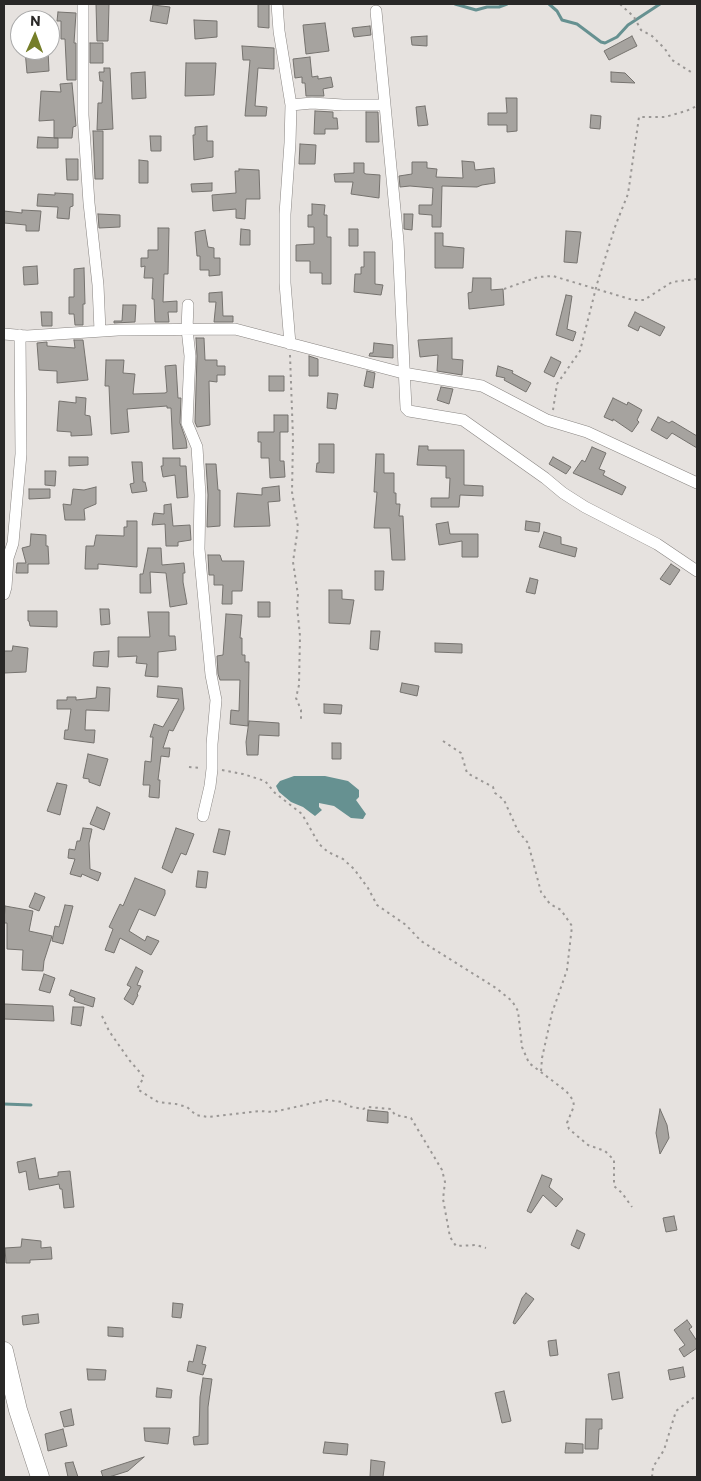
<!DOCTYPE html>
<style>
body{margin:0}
#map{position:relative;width:701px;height:1481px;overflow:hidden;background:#e6e2df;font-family:Commissioner,sans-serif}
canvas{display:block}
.frame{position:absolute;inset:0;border:5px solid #292827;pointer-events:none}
.north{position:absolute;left:10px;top:10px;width:50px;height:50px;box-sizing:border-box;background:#fff;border:1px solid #a9a9a9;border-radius:50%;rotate:2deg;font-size:14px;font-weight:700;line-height:20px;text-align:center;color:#292827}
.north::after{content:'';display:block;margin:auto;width:18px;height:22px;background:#757e29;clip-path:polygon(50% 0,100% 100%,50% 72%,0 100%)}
</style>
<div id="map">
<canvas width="701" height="1481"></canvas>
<div class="frame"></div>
<div class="north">N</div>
</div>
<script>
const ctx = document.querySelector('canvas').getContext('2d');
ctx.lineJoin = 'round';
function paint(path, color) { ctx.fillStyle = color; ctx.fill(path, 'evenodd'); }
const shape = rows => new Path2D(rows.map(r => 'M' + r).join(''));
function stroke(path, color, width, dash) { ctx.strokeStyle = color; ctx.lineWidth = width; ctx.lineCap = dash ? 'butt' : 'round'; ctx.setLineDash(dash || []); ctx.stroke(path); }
const water = shape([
 [294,776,325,776,348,781,359,790,359,797,356,800,366,814,363,819,351,818,334,806,319,803,319,807,322,810,315,816,303,807,291,802,279,792,276,786,280,781]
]);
const stream = shape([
 [455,4,476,10,487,7,499,7,507,4],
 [549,4,557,11,562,20,577,24,601,42,605,43,617,37,628,25,660,4],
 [4,1104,31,1105]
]);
const building = shape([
 [96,4,109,4,108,41,97,41,96,4],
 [258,4,269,4,269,28,258,27,258,4],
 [153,5,170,7,167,24,150,21,153,5],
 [58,12,76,13,74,43,76,43,76,80,67,80,65,39,61,39,61,21,57,21,58,12],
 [194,20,217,21,217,37,195,39,194,20],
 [325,23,329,51,306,54,303,25,325,23],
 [370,26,371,35,354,37,352,28,370,26],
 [427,36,427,46,412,45,411,37,427,36],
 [632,36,637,46,609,60,604,51,632,36],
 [90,43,103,43,103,63,90,63,90,43],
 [242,46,274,48,274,69,258,68,255,106,267,107,266,116,245,116,250,60,243,60,242,46],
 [25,50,48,50,49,71,27,73,25,50],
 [310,57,312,77,318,76,318,79,331,77,333,87,323,89,324,96,306,96,305,83,302,83,302,77,295,78,293,59,310,57],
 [186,63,216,63,214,95,185,96,186,63],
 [104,68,110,68,113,129,97,130,98,103,102,103,103,81,100,81,99,72,104,72,104,68],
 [145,72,146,98,132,99,131,73,145,72],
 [611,72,625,73,635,83,611,82,611,72],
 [72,83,76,126,73,127,72,138,54,138,54,120,39,121,41,91,61,92,60,84,72,83],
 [506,98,517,98,517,131,507,132,507,125,488,125,488,113,507,113,506,98],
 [425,106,428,125,418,126,416,107,425,106],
 [315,111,333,112,333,118,337,118,338,129,325,129,325,134,314,134,315,111],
 [366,112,378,112,379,142,366,142,366,112],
 [591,115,601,116,600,129,590,128,591,115],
 [207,126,207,141,213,141,213,157,194,160,193,135,195,135,195,127,207,126],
 [93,131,103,131,103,179,95,179,93,131],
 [150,136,161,136,161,151,151,151,150,136],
 [38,137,58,138,58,148,37,148,38,137],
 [300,144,316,145,315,164,299,164,300,144],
 [66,159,78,159,78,180,67,180,66,159],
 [139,160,148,161,148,183,139,183,139,160],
 [462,161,474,162,475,170,494,168,495,183,482,185,477,187,442,186,441,227,432,227,432,215,419,214,419,205,432,205,433,188,410,186,400,187,399,176,412,174,412,162,427,162,427,168,437,169,436,177,463,178,462,161],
 [354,163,364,163,364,173,366,174,380,175,379,198,351,194,353,182,335,182,334,174,354,173,354,163],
 [239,169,259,170,260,199,246,199,245,219,236,218,236,209,213,211,212,195,236,193,235,171,239,171,239,169],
 [212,183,212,191,192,192,191,184,212,183],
 [55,193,73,194,73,206,70,207,69,219,57,218,58,207,37,206,38,194,55,195,55,193],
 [312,204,325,205,324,215,327,215,327,237,331,237,331,284,322,284,322,273,310,273,310,261,296,261,296,245,314,244,314,227,308,227,308,215,312,215,312,204],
 [22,210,41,211,39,231,26,231,26,225,4,223,4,211,22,213,22,210],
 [98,214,120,215,120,227,99,228,98,214],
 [404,214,413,214,412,230,404,229,404,214],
 [158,228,169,228,168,274,164,274,163,302,177,301,177,312,168,312,169,322,155,322,154,299,152,299,153,278,144,278,145,266,141,267,141,258,148,258,148,250,158,250,158,228],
 [241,229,250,230,250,245,240,245,241,229],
 [349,229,358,229,358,246,349,246,349,229],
 [205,230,208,247,214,248,214,258,220,258,220,275,209,276,209,270,200,270,200,256,197,256,195,232,205,230],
 [566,231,581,232,577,263,564,262,566,231],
 [435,233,443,233,443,246,464,248,463,268,435,268,435,233],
 [364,252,375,252,375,284,383,285,381,295,354,292,355,274,361,274,361,267,364,267,364,252],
 [37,266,38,284,24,285,23,267,37,266],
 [84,268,85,304,83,304,83,325,75,325,74,314,69,314,69,297,74,297,74,269,84,268],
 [473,278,491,278,491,290,503,289,504,305,469,309,468,293,472,292,473,278],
 [222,292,223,316,233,316,233,322,214,322,216,302,209,302,209,293,222,292],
 [566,295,572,296,567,329,576,332,573,341,556,335,566,295],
 [123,305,136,305,135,322,114,323,114,321,122,321,123,305],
 [41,312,52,312,52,326,42,326,41,312],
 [635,312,665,327,660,336,640,326,638,331,628,326,635,312],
 [196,338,204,338,205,360,217,360,217,366,225,366,225,375,217,375,217,382,209,381,210,425,197,427,195,422,197,356,196,338],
 [452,338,452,359,463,360,462,375,437,371,438,355,420,357,418,340,452,338],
 [74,340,83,340,88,380,57,383,57,371,39,370,37,343,47,342,47,346,75,348,74,340],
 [374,343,393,345,393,358,369,356,370,353,373,353,374,343],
 [309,356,318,359,318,376,309,376,309,356],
 [551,357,561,362,554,377,544,372,551,357],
 [106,360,124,360,123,373,135,374,133,394,165,393,167,392,165,366,176,365,178,398,181,398,180,423,186,440,187,448,173,449,171,408,167,408,167,406,127,409,129,432,111,434,109,386,105,386,106,360],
 [498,366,513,371,512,373,531,383,526,392,504,380,505,378,496,376,498,366],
 [367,371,375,373,373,388,364,386,367,371],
 [269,376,284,376,284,391,269,391,269,376],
 [441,387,453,389,449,404,437,400,441,387],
 [328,393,338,394,336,409,327,408,328,393],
 [76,397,86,398,85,415,90,416,92,435,71,436,71,432,57,431,59,401,76,403,76,397],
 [613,398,627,405,628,402,642,410,637,420,639,422,632,432,613,419,613,421,604,417,613,398],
 [274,415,288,415,288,432,280,432,280,461,284,461,285,477,270,478,269,458,261,458,261,442,258,442,258,432,274,432,274,415],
 [658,417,669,423,672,421,697,436,697,448,672,433,667,439,651,430,658,417],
 [319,444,334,444,334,473,316,472,317,463,319,463,319,444],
 [419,446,428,446,428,450,464,450,464,485,483,486,483,496,460,495,459,507,431,507,431,498,449,498,450,478,446,478,446,466,417,465,419,446],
 [592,447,606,453,599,469,605,471,603,475,626,487,622,495,573,473,582,460,585,462,592,447],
 [376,454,384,454,384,473,394,473,394,493,396,493,396,504,400,504,399,516,403,516,405,560,392,560,390,528,374,528,377,492,374,492,376,454],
 [69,457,88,457,88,465,69,466,69,457],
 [553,457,571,467,566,474,549,464,553,457],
 [163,458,180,458,180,466,186,466,188,497,177,498,175,475,163,477,161,466,163,466,163,458],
 [132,462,142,462,143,482,145,482,147,491,132,493,130,484,134,483,132,462],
 [206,464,216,464,218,490,220,490,220,526,207,527,208,495,206,464],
 [45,471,56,471,55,486,45,485,45,471],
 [279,486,280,501,268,502,270,526,234,527,237,493,262,495,262,488,279,486],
 [96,487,96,504,84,509,85,520,65,520,63,504,71,505,73,489,84,490,96,487],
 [29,489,50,489,50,498,29,499,29,489],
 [171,504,173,526,190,525,191,540,178,542,178,546,166,546,165,524,152,525,154,513,164,514,164,505,171,504],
 [127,521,137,521,137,567,98,564,98,569,85,569,86,546,94,546,96,535,124,536,124,527,127,527,127,521],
 [526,521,540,523,539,532,525,530,526,521],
 [448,522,450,534,478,534,478,557,462,557,462,541,439,545,436,524,448,522],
 [544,532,561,537,561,544,577,548,575,557,539,547,544,532],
 [31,534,46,535,46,546,48,546,49,564,28,564,28,573,16,573,17,563,26,563,22,548,30,546,31,534],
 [148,548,161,548,162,565,184,563,185,573,183,573,183,582,187,604,170,607,166,573,150,572,151,593,140,593,140,574,143,574,148,548],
 [208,555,220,555,222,561,244,561,242,591,232,591,232,604,222,604,223,585,214,585,214,575,209,575,208,555],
 [671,564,680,570,670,585,660,579,671,564],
 [375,571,384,571,383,590,375,590,375,571],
 [530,578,538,580,535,594,526,592,530,578],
 [329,590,342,590,342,599,354,600,350,624,329,623,329,590],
 [258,602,270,602,270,617,258,617,258,602],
 [100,609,109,609,110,624,101,625,100,609],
 [28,611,57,611,57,627,30,626,29,621,28,621,28,611],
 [148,612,169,612,169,636,175,636,176,650,158,652,158,677,145,676,147,664,136,663,137,656,118,657,118,637,150,637,148,612],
 [226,614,242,615,240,638,242,638,242,655,245,655,245,662,249,662,248,726,230,724,231,710,239,711,240,680,220,680,218,674,217,656,223,655,226,614],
 [371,631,380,631,378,650,370,649,371,631],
 [435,643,462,644,462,653,435,652,435,643],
 [13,646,28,648,26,672,4,673,4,651,12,651,13,646],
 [109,651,108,667,93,666,94,652,109,651],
 [402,683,419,686,417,696,400,692,402,683],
 [158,686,182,688,184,709,173,731,169,730,163,748,170,748,169,757,161,756,158,780,160,780,159,798,149,797,150,785,143,785,145,761,151,762,153,737,150,737,154,724,163,727,179,699,157,697,158,686],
 [97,687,110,688,109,711,86,710,85,730,95,730,94,743,64,739,65,730,68,730,71,709,57,709,57,700,67,700,67,697,76,697,76,700,96,698,97,687],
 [324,704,342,705,341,714,324,713,324,704],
 [249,721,279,723,279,736,259,735,258,755,247,755,246,742,249,721],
 [332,743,341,743,341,759,332,759,332,743],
 [88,754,108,759,100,786,89,782,89,779,83,778,88,754],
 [57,783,67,785,60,815,47,811,57,783],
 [97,807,110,813,104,830,90,824,97,807],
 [83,828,92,829,89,843,90,869,101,873,98,881,82,874,81,877,70,874,75,859,68,858,69,849,75,850,77,841,80,841,83,828],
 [176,828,194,834,186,855,181,853,172,873,162,868,176,828],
 [219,829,230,831,225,855,213,852,219,829],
 [198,871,208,872,206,888,196,887,198,871],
 [135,878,165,890,165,894,155,916,139,909,129,931,145,941,147,936,159,941,151,955,120,938,114,953,105,950,113,929,109,927,120,904,123,906,135,878],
 [35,893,45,897,39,911,29,907,35,893],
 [65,905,73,906,63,944,52,941,55,926,59,927,65,905],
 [5,906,33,911,29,931,52,936,44,961,43,971,22,970,23,950,7,949,7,923,4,923,5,906],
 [136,967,143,971,137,985,141,986,137,994,138,995,133,1005,124,999,131,987,127,985,136,967],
 [44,974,55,978,50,993,39,990,44,974],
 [71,990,95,998,93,1007,74,1001,75,998,69,995,71,990],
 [4,1004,53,1006,54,1021,4,1019,4,1004],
 [73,1007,84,1007,81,1026,71,1024,73,1007],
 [660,1109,667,1125,669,1138,660,1154,656,1133,660,1109],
 [368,1110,388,1112,388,1123,367,1121,368,1110],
 [35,1158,39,1179,58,1176,58,1172,70,1171,74,1207,64,1208,62,1189,60,1189,59,1184,29,1190,26,1171,19,1173,17,1162,35,1158],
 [542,1175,552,1179,549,1187,563,1199,556,1207,543,1195,531,1213,527,1211,542,1175],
 [674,1216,677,1230,666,1232,663,1218,674,1216],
 [577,1230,585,1234,579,1249,571,1245,577,1230],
 [22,1239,41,1241,41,1248,51,1247,52,1259,30,1260,30,1263,6,1263,5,1248,21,1247,22,1239],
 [526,1293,534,1299,515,1324,513,1323,522,1298,526,1293],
 [173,1303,183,1304,181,1318,172,1317,173,1303],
 [38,1314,39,1323,23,1325,22,1316,38,1314],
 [687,1320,692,1327,689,1329,697,1341,697,1348,684,1357,679,1349,685,1345,674,1330,687,1320],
 [108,1327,123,1328,123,1337,108,1336,108,1327],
 [556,1340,558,1355,550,1356,548,1341,556,1340],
 [197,1345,206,1347,202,1364,206,1365,203,1375,187,1371,189,1361,193,1362,197,1345],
 [683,1367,685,1377,670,1380,668,1370,683,1367],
 [87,1369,106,1370,105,1380,88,1380,87,1369],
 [619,1372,623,1398,612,1400,608,1374,619,1372],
 [203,1378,212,1379,208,1407,208,1444,194,1445,193,1437,199,1436,200,1397,203,1378],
 [157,1388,172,1390,171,1398,156,1397,157,1388],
 [504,1391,511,1421,502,1423,495,1393,504,1391],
 [71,1409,74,1425,64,1427,60,1412,71,1409],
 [586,1419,602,1419,602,1429,599,1429,598,1449,585,1449,586,1419],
 [144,1428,170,1428,168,1444,145,1441,144,1428],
 [63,1429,67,1446,48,1451,45,1434,63,1429],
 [325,1442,348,1444,347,1455,323,1453,325,1442],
 [566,1443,583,1444,583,1453,565,1453,566,1443],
 [144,1457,128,1471,109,1477,103,1477,101,1471,144,1457],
 [371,1460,385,1462,383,1477,370,1477,371,1460],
 [73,1462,78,1477,68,1477,65,1463,73,1462]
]);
const path = shape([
 [620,4,634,17,641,30,652,36,665,49,672,60,691,72],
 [504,289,538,277,553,276,633,300,644,300,672,282,697,279],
 [290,355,293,438,292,492,298,527,293,562,298,595,297,606,300,636,299,685,296,698,301,710,301,719],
 [553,410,557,384,580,351,597,284,616,224,628,194,639,117,665,117,686,111,697,106],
 [443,741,461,753,467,773,493,787,495,793,504,800,518,831,528,843,541,892,550,904,561,910,572,926,567,970,552,1013,542,1058,541,1072],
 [189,767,200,768],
 [222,770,243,774,265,781,275,793,302,814,319,844,328,852,343,859,354,869,368,888,377,905,406,925,421,941,496,988,512,1001,518,1011,522,1047,529,1063,566,1091,573,1100,574,1106,567,1123,569,1129,588,1145,605,1151,614,1160,614,1186,622,1193,632,1207],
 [102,1016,109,1031,130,1061,144,1077,137,1089,158,1102,176,1104,187,1107,196,1115,208,1117,260,1111,273,1112,327,1100,343,1102,348,1106,363,1109,368,1107,391,1109,395,1115,411,1118,442,1170,445,1182,443,1199,450,1237,456,1246,476,1245,486,1248],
 [652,1477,653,1467,664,1450,676,1411,697,1395]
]);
const street = shape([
 [83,4,83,115,89,203,98,285,100,331],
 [277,4,279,31,291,105,290,143,285,214,285,283,290,344],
 [376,11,398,241,406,408,409,411,463,420,545,478,563,493,585,507,657,544,697,571],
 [291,105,312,103,343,105,385,105],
 [188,305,187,329,190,356,187,423,197,447,200,495,199,549,211,675,216,700,212,744,212,769,210,786,203,816],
 [4,334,27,336,118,330,235,329,403,373,482,386,547,420,587,432,697,483],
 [4,594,6,587,8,558,13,543,21,454,20,335]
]);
const primary = shape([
 [4,1351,18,1410,40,1477]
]);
paint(water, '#669191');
stroke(stream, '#669191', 3);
paint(building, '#a6a39f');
stroke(building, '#75726e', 1);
stroke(street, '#898582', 12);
stroke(primary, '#898582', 19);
stroke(path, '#9a9795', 2, [2.5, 4]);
stroke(street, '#fff', 11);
stroke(primary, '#fff', 18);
</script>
